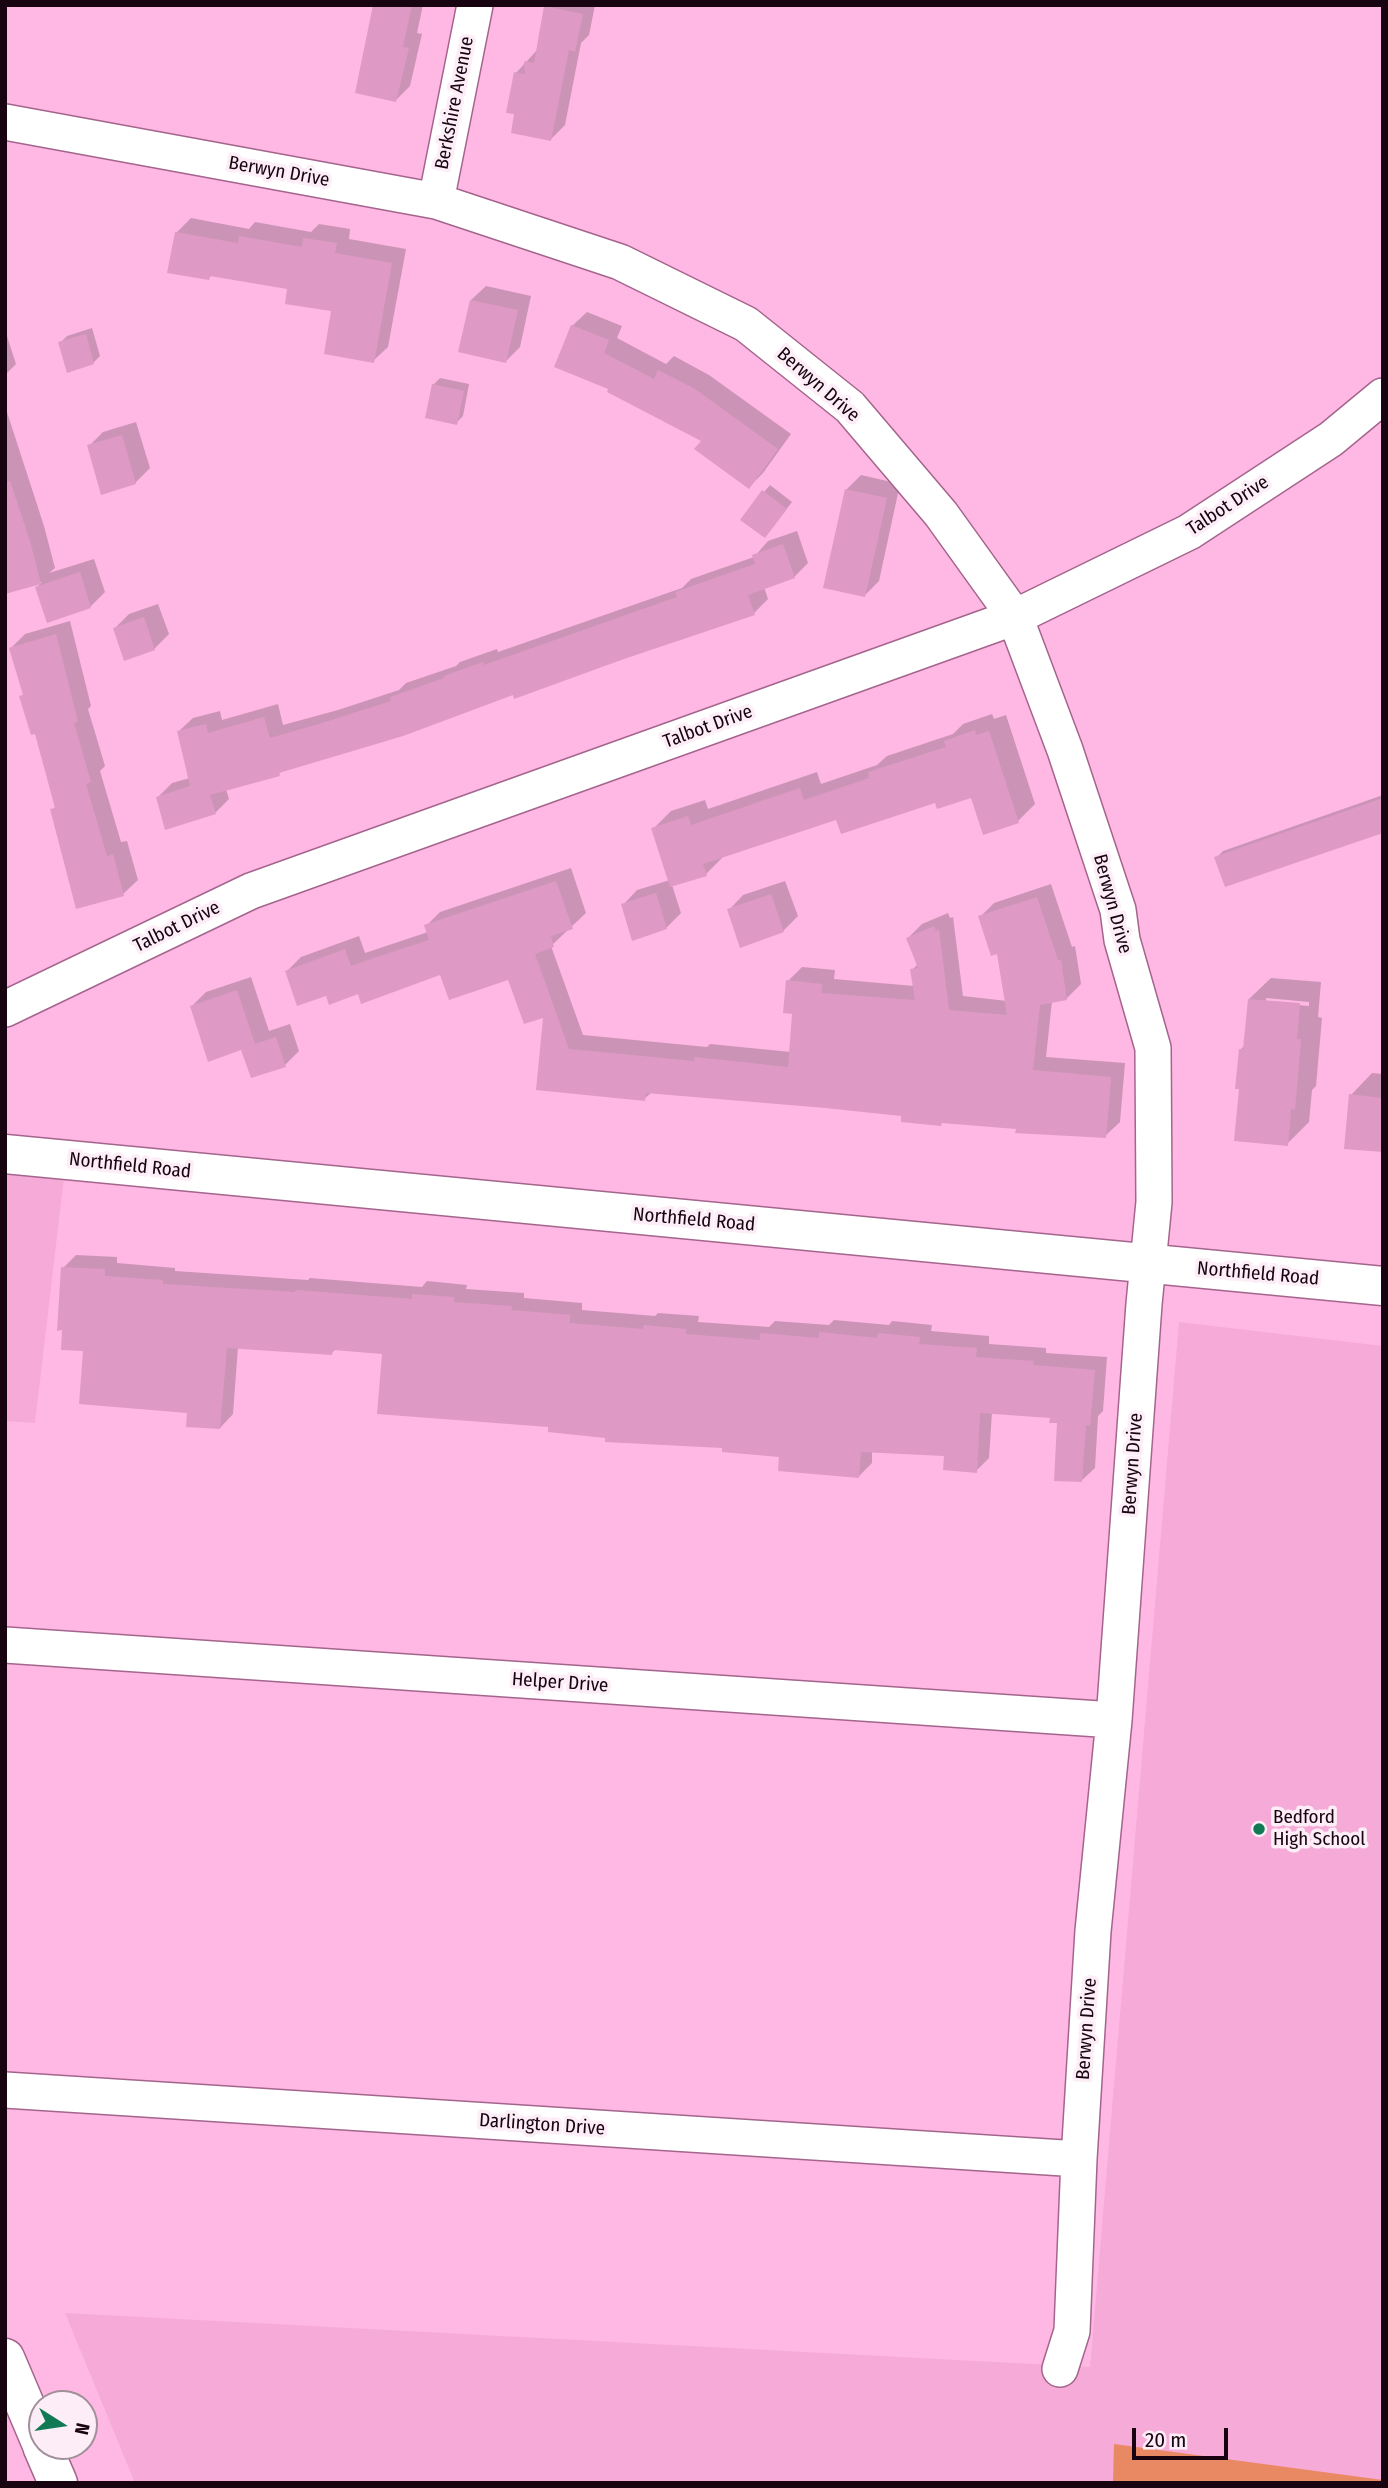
<!DOCTYPE html>
<style>
body{margin:0}
#map{position:relative;width:1388px;height:2488px;overflow:hidden;background:#feb8e3;font-family:"Fira Sans Condensed",sans-serif}
canvas{display:block}
.frame{position:absolute;inset:0;border:7px solid #180311;pointer-events:none}
.north{position:absolute;left:28px;top:2390px;width:70px;height:70px;box-sizing:border-box;background:#fcedf6;border:2px solid #a18f9a;border-radius:50%;rotate:102deg;font-size:19px;font-weight:700;line-height:28px;text-align:center;color:#180311}
.north::after{content:'';display:block;margin:auto;width:24px;height:32px;background:#117a54;clip-path:polygon(50% 0,100% 100%,50% 72%,0 100%)}
.scale{position:absolute;left:1132px;top:2428px;width:96px;height:32px;box-sizing:border-box;border:4px solid #180311;border-top:0;padding-left:9px;font-size:21px;line-height:24px;white-space:nowrap;color:#180311;-webkit-text-stroke:5px #fcedf6;paint-order:stroke}
</style>
<div id="map">
<canvas width="1388" height="2488"></canvas>
<div class="frame"></div>
<div class="north">N</div>
<div class="scale">20 m</div>
</div>
<script>
const ctx = document.querySelector('canvas').getContext('2d');
ctx.lineJoin = 'round';
function paint(path, color) { ctx.fillStyle = color; ctx.fill(path, 'evenodd'); }
const shape = rows => new Path2D(rows.map(r => 'M' + r).join(''));
function stroke(path, color, width, dash) { ctx.strokeStyle = color; ctx.lineWidth = width; ctx.lineCap = dash ? 'butt' : 'round'; ctx.setLineDash(dash || []); ctx.stroke(path); }
function label(font, color, halo, rows, align = 'center') {
  ctx.font = font + ' "Fira Sans Condensed",sans-serif'; ctx.lineWidth = 7; ctx.setLineDash([]); ctx.textBaseline = 'middle'; ctx.strokeStyle = halo; ctx.fillStyle = color; for (const [text, x, y, turn = 0] of rows) {
    ctx.save(); ctx.translate(x, y); ctx.rotate((+turn || 0) * Math.PI / 180); ctx.textAlign = isNaN(turn) ? turn : align; if (halo) ctx.strokeText(text, 0, 0); ctx.fillText(text, 0, 0); ctx.restore();
  }
}
const built = shape([
 [5,1154,66,1160,35,1423,5,1421],
 [1179,1322,1383,1346,1383,2483,135,2483,65,2313,1090,2367]
]);
const green = shape([
 [1114,2444,1383,2480,1383,2483,1113,2483]
]);
const shadow = shape([
 [376,5,423,5,417,33,422,34,410,86,396,100],
 [548,5,595,5,589,35,581,43,565,125,551,139,516,113,516,73,538,49],
 [191,218,249,229,255,222,311,232,319,224,350,229,349,239,406,249,388,347,373,361,333,310,289,288,213,274,209,278,176,233],
 [486,286,531,296,520,347,506,361,471,300],
 [587,312,622,326,617,338,666,364,674,356,709,375,791,434,763,473,749,487,703,440,572,326],
 [92,328,100,356,93,363,60,343,67,336],
 [5,330,16,364,5,375],
 [440,378,469,384,463,416,456,423,433,385],
 [5,406,44,526,55,568,49,573,94,559,105,592,91,606,48,620,37,587,42,582,5,592],
 [136,422,150,468,135,483,89,446,103,432],
 [861,475,900,484,879,581,865,595,846,490],
 [770,485,792,502,771,529,764,492],
 [797,531,808,563,794,577,764,587,768,599,754,613,283,770,279,774,226,789,229,799,215,813,158,797,172,783,190,778,178,732,193,718,220,711,222,720,278,704,283,725,338,710,399,690,406,683,456,666,460,662,497,649,498,652,682,588,691,579,754,557,768,541],
 [158,604,169,634,154,649,115,628,129,614],
 [70,621,91,706,88,709,105,766,100,771,121,842,127,841,138,880,123,894,52,810,57,805,36,732,21,696,25,693,11,648,25,634],
 [992,714,994,719,1006,715,1035,804,1018,821,972,795,837,817,723,857,706,874,672,885,681,913,666,928,623,905,637,890,670,880,653,829,671,811,705,800,708,809,817,772,821,784,877,765,887,756,953,734,963,724],
 [1383,795,1383,831,1216,858,1223,851],
 [571,868,586,913,551,946,583,1035,707,1047,710,1044,791,1052,794,1012,788,981,802,967,835,970,834,979,914,986,912,970,918,964,908,938,922,924,948,913,950,918,953,917,963,996,1007,1001,998,952,980,917,994,903,1051,884,1072,947,1075,946,1081,984,1067,998,1052,1001,1046,1057,1125,1063,1120,1122,1105,1136,903,1114,652,1092,644,1099,538,1088,545,1015,509,977,441,973,359,992,327,994,287,971,301,957,359,936,365,953,428,932,426,926,440,912],
 [785,881,798,916,783,931,729,910,743,895],
 [251,977,269,1031,290,1024,299,1051,285,1065,242,1048,192,1006,206,992],
 [1271,978,1321,982,1318,1017,1322,1018,1316,1086,1312,1090,1309,1122,1287,1144,1241,1087,1241,1049,1245,1045,1249,999],
 [1266,998,1309,1002,1309,1006,1266,1002],
 [1372,1073,1383,1074,1383,1152,1351,1095],
 [76,1255,117,1257,117,1263,175,1268,175,1271,308,1280,310,1278,422,1287,427,1281,467,1285,466,1289,524,1293,524,1298,582,1303,582,1310,655,1316,658,1313,699,1316,698,1322,769,1327,775,1321,829,1325,834,1320,889,1325,892,1321,932,1325,931,1331,989,1336,989,1344,1046,1348,1046,1353,1107,1357,1103,1411,1098,1416,1095,1468,1081,1481,1059,1422,1052,1416,992,1412,989,1458,976,1471,946,1455,872,1451,872,1463,859,1476,781,1455,724,1447,607,1437,550,1425,383,1352,336,1348,332,1353,238,1347,233,1414,220,1428,85,1350,63,1268]
]);
const building = shape([
 [373,5,412,5,403,47,409,48,396,102,355,93],
 [544,6,583,14,575,52,569,50,551,141,511,133,514,114,506,113,514,72,525,74,524,61,534,63],
 [175,232,238,243,239,236,302,247,303,238,337,243,335,253,392,263,374,363,324,354,331,311,285,304,287,289,210,276,209,280,167,273],
 [470,300,518,310,506,363,458,352],
 [571,325,609,340,604,353,654,379,658,370,695,389,778,449,749,489,694,449,701,441,607,392,608,389,554,367],
 [86,334,94,364,67,373,58,342],
 [432,384,464,391,457,425,425,418],
 [122,435,136,484,101,495,87,445],
 [10,481,30,541,41,584,5,594,5,482],
 [845,489,887,498,865,597,823,588],
 [762,490,787,509,765,538,740,520],
 [783,544,795,578,748,595,755,615,624,659,514,699,513,695,403,736,279,773,280,776,210,795,216,814,165,830,156,797,190,786,177,731,206,724,208,733,264,717,270,738,322,723,391,701,390,697,444,678,444,676,483,662,484,665,677,597,675,592,755,564,752,555],
 [80,572,91,608,47,623,35,587],
 [144,617,155,650,124,661,113,628],
 [56,634,78,722,74,723,91,782,86,784,107,856,113,854,124,896,76,909,50,809,55,808,35,734,31,735,19,696,23,695,9,648],
 [975,730,976,735,989,731,1019,823,983,835,971,798,937,809,935,803,841,834,836,820,703,864,707,876,670,887,651,828,688,816,691,825,800,788,804,800,869,778,868,772,946,747,944,741],
 [1383,798,1383,833,1225,887,1214,857],
 [556,881,573,929,551,936,554,947,535,954,569,1049,694,1061,694,1057,788,1067,792,1014,783,1013,786,980,822,984,821,993,915,1000,910,969,918,968,906,938,934,926,936,931,939,929,949,1010,1007,1015,997,954,991,956,978,916,1037,897,1058,960,1061,960,1067,1000,1040,1005,1033,1070,1111,1077,1106,1138,1015,1133,1016,1129,942,1123,941,1126,901,1122,901,1116,825,1108,646,1093,645,1101,536,1090,543,1018,524,1024,508,980,449,1000,440,975,361,1004,358,994,329,1005,326,996,297,1006,285,971,345,949,351,966,374,958,429,940,424,925],
 [656,893,667,929,632,941,621,904],
 [771,894,784,932,740,948,727,909],
 [237,990,255,1044,276,1037,286,1067,251,1078,241,1050,208,1062,190,1006],
 [1248,999,1300,1003,1297,1039,1301,1039,1295,1110,1291,1109,1288,1146,1234,1141,1239,1089,1235,1089,1239,1049,1243,1049],
 [1349,1094,1383,1098,1383,1152,1344,1149],
 [61,1267,105,1269,105,1276,163,1280,163,1284,295,1292,295,1290,412,1299,412,1294,454,1297,454,1302,512,1306,511,1310,570,1315,570,1323,643,1329,644,1325,686,1329,686,1334,760,1340,760,1333,819,1338,819,1332,877,1338,878,1333,920,1337,919,1344,977,1348,976,1357,1034,1361,1033,1365,1095,1370,1090,1426,1086,1425,1082,1482,1054,1481,1057,1423,1049,1423,1050,1418,980,1413,977,1473,943,1470,944,1456,861,1452,859,1478,778,1471,779,1457,722,1452,722,1448,605,1442,605,1438,548,1432,548,1427,377,1414,382,1354,333,1350,332,1355,227,1348,220,1429,186,1427,187,1413,79,1404,83,1351,61,1350,62,1330,57,1331]
]);
const street = shape([
 [5,122,436,201,620,262,746,324,850,407,941,514,1015,617,1065,750,1118,910,1122,940,1153,1048,1154,1202,1144,1304,1114,1720,1093,1931,1079,2159,1072,2331,1060,2369],
 [436,201,475,5],
 [5,1009,251,891,1015,617,1189,532,1331,439,1383,396],
 [5,1645,1114,1720],
 [5,2090,1079,2159]
]);
const secondary = shape([
 [5,2358,42,2445],
 [42,2446,58,2483]
]);
const primary = shape([
 [5,1154,1383,1286]
]);
const markers = [
 [1259,1829,7,"#117a54"]
];
const streetNames = [
 ["Berkshire Avenue",455,103,-79],
 ["Berwyn Drive",279,172,10],
 ["Berwyn Drive",818,385,41],
 ["Talbot Drive",1228,506,-33],
 ["Talbot Drive",708,727,-20],
 ["Berwyn Drive",1112,904,75],
 ["Talbot Drive",177,927,-26],
 ["Northfield Road",130,1166,6],
 ["Northfield Road",694,1220,5],
 ["Northfield Road",1258,1274,5],
 ["Berwyn Drive",1133,1464,-86],
 ["Helper Drive",560,1683,4],
 ["Berwyn Drive",1087,2029,-86],
 ["Darlington Drive",542,2125,4]
];
const poiNames = [
 ["Bedford",1273,1818],
 ["High School",1273,1840]
];
paint(built, '#f6aad8');
paint(green, '#e98963');
paint(shadow, '#0003');
paint(building, '#de9ac4');
stroke(street, '#a4658d', 38);
stroke(secondary, '#a4658d', 41);
stroke(primary, '#a4658d', 41);
stroke(street, '#fff', 35);
stroke(secondary, '#fff', 38);
stroke(primary, '#fff', 38);
for (const [x, y, r, color] of markers) { const dot = new Path2D(); dot.arc(x, y, r, 0, 2 * Math.PI); ctx.fillStyle = color; ctx.fill(dot); stroke(dot, '#fcedf6', 2.5); }
label('19px', '#180311', '#fcedf6', streetNames);
label('19px', '#180311', '#fcedf6', poiNames, 'left');
</script>
